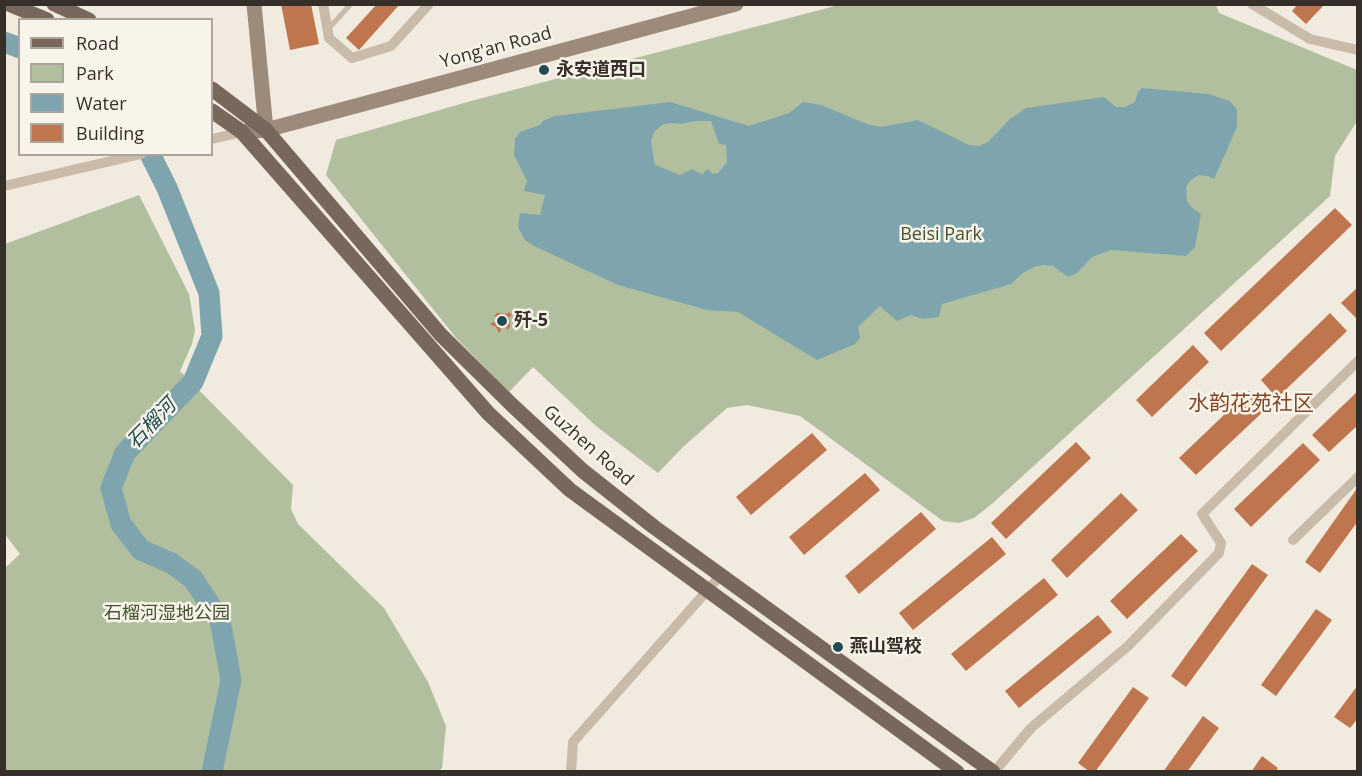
<!DOCTYPE html>
<meta charset="utf-8">
<style>
body{margin:0}
#map{position:relative;width:1362px;height:776px;overflow:hidden;background:#f1eade;font-family:"Open Sans",sans-serif}
canvas{display:block}
.frame{position:absolute;inset:0;border:6px solid #362f29;pointer-events:none}
.legend{position:absolute;left:18px;top:18px;width:195px;height:138px;box-sizing:border-box;background:#f9f4ea;border:2px solid #aba59d;margin:0;padding:8px 10px;list-style:none;font-size:18px;color:#362f29}
.legend li{display:flex;align-items:center;gap:12px;height:30px}
.legend b{width:30px;border:2px solid #aba59d}
</style>
<div id="map">
<canvas width="1362" height="776"></canvas>
<div class="frame"></div>
<ul class="legend">
<li><b style="height:8px;background:#77685b"></b>Road</li>
<li><b style="height:16px;background:#b1bf9e"></b>Park</li>
<li><b style="height:16px;background:#7ea5ad"></b>Water</li>
<li><b style="height:16px;background:#bf764e"></b>Building</li>
</ul>
</div>
<script>
const ctx = document.querySelector('canvas').getContext('2d');
ctx.lineJoin = 'round';
function paint(path, color) { ctx.fillStyle = color; ctx.fill(path, 'evenodd'); }
const shape = rows => new Path2D(rows.map(r => 'M' + r).join(''));
function stroke(path, color, width, dash) { ctx.strokeStyle = color; ctx.lineWidth = width; ctx.lineCap = dash ? 'butt' : 'round'; ctx.setLineDash(dash || []); ctx.stroke(path); }
function label(font, color, halo, rows, align = 'center') {
  ctx.font = font + ' "Open Sans","Noto Sans SC",sans-serif'; ctx.lineWidth = 5; ctx.setLineDash([]); ctx.textBaseline = 'middle'; ctx.strokeStyle = halo; ctx.fillStyle = color; for (const [text, x, y, turn = 0] of rows) {
    ctx.save(); ctx.translate(x, y); ctx.rotate((+turn || 0) * Math.PI / 180); ctx.textAlign = isNaN(turn) ? turn : align; if (halo) ctx.strokeText(text, 0, 0); ctx.fillText(text, 0, 0); ctx.restore();
  }
}
const green = shape([
 [839,5,1216,5,1219,13,1357,70,1357,121,1335,156,1330,196,993,503,974,518,959,523,943,521,800,416,747,405,727,408,683,447,658,473,596,426,533,367,509,392,457,339,326,175,336,140,471,101],
 [139,195,189,294,195,330,192,344,180,371,293,485,291,509,298,524,384,608,428,682,446,726,442,768,439,771,5,771,5,568,20,554,4,533,5,244]
]);
const water = shape([
 [1142,88,1208,94,1230,101,1237,110,1237,127,1214,179,1208,176,1199,175,1191,180,1186,187,1187,201,1192,208,1201,214,1195,247,1186,256,1111,250,1092,257,1077,273,1068,277,1053,266,1043,265,1034,267,1023,273,1011,284,942,304,939,317,922,319,911,315,897,321,880,306,858,327,860,338,855,344,817,360,738,312,707,310,618,285,534,246,525,240,518,227,520,213,540,215,545,195,524,191,527,181,514,155,515,139,520,132,540,125,544,120,555,116,670,102,749,126,789,113,803,102,821,105,867,124,881,127,918,120,969,145,979,146,988,142,1010,119,1026,108,1104,97,1116,107,1125,107,1135,102,1138,92],
 [695,121,711,121,719,144,726,145,727,162,718,173,713,174,707,169,703,174,699,173,692,169,680,175,655,165,651,142,654,132,662,125,671,123,681,124]
]);
const river = shape([
 [4,42,20,48],
 [150,154,167,188,209,293,212,336,193,382,125,453,111,488,121,524,141,550,171,563,193,579,220,620,231,680,212,772]
]);
const building = shape([
 [281,4,311,4,319,44,290,50],
 [377,4,400,4,359,50,346,38],
 [1298,4,1325,4,1306,24,1292,11],
 [1335,208,1352,225,1221,351,1204,333],
 [1358,287,1358,320,1341,303],
 [509,312,512,315,509,317,510,327,507,330,505,321,500,326,501,330,499,333,496,327,490,324,493,322,497,323,502,318,494,316,497,313,507,314],
 [1330,313,1347,331,1277,398,1261,380],
 [1193,345,1209,362,1152,417,1136,400],
 [1249,391,1266,409,1196,475,1179,458],
 [1358,391,1358,425,1329,452,1312,435],
 [812,433,827,450,751,515,736,497],
 [1076,442,1091,458,1006,539,991,523],
 [1303,443,1320,460,1251,527,1234,509],
 [865,473,880,490,804,555,789,537],
 [1358,487,1358,521,1320,573,1305,562],
 [1121,493,1138,510,1067,578,1051,560],
 [921,512,936,529,859,594,845,576],
 [1181,534,1198,551,1127,619,1110,601],
 [992,537,1006,554,913,630,899,613],
 [1252,564,1268,575,1186,687,1171,676],
 [1044,578,1058,595,966,671,951,654],
 [1316,609,1332,620,1276,696,1261,685],
 [1098,615,1112,632,1019,708,1005,691],
 [1358,685,1358,718,1350,728,1334,717],
 [1133,687,1149,698,1095,772,1090,772,1078,763],
 [1203,716,1219,728,1187,772,1163,772],
 [1262,756,1278,768,1275,772,1251,772]
]);
const lane = shape([
 [329,28,351,4]
]);
const street = shape([
 [323,4,329,38,352,58,391,46,429,4],
 [1252,4,1310,39,1358,50],
 [212,139,242,132],
 [4,186,141,154],
 [1293,540,1358,477],
 [571,772,573,742,721,575],
 [994,772,1031,728,1128,646,1219,553,1221,543,1202,514,1358,361]
]);
const secondary = shape([
 [254,4,266,130],
 [242,132,266,130,736,4]
]);
const primary = shape([
 [9,4,47,20],
 [54,4,89,20],
 [212,89,266,130,441,335,512,405,583,471,654,527,993,772],
 [212,111,242,132,488,413,570,490,957,772]
]);
const markers = [
 [544,70,6,"#214c56"],
 [502,321,6,"#214c56"],
 [838,647,6,"#214c56"]
];
const streetNames = [
 ["Yong'an Road",496,48,-15],
 ["Guzhen Road",588,446,41]
];
const poiNames = [
 ["永安道西口",556,70],
 ["歼-5",514,321],
 ["燕山驾校",850,647]
];
const parkNames = [
 ["Beisi Park",941,235],
 ["石榴河湿地公园",167,614]
];
const waterNames = [
 ["石榴河",152,424,-46]
];
const quarterNames = [
 ["水韵花苑社区",1251,404]
];
paint(green, '#b1bf9e');
paint(water, '#7ea5ad');
stroke(river, '#7ea5ad', 21);
paint(building, '#bf764e');
stroke(lane, '#c9bbaa', 5);
stroke(street, '#c9bbaa', 10);
stroke(secondary, '#9c8b7b', 15);
stroke(primary, '#77685b', 15);
for (const [x, y, r, color] of markers) { const dot = new Path2D(); dot.arc(x, y, r, 0, 2 * Math.PI); ctx.fillStyle = color; ctx.fill(dot); stroke(dot, '#f9f4ea', 2); }
label('18px', '#362f29', '#f9f4ea', streetNames);
label('bold 18px', '#362f29', '#f9f4ea', poiNames, 'left');
label('18px', '#42532e', '#f9f4ea', parkNames);
label('italic 20px', '#214c56', '#f9f4ea', waterNames);
label('21px', '#814627', '#f9f4ea', quarterNames);
</script>
